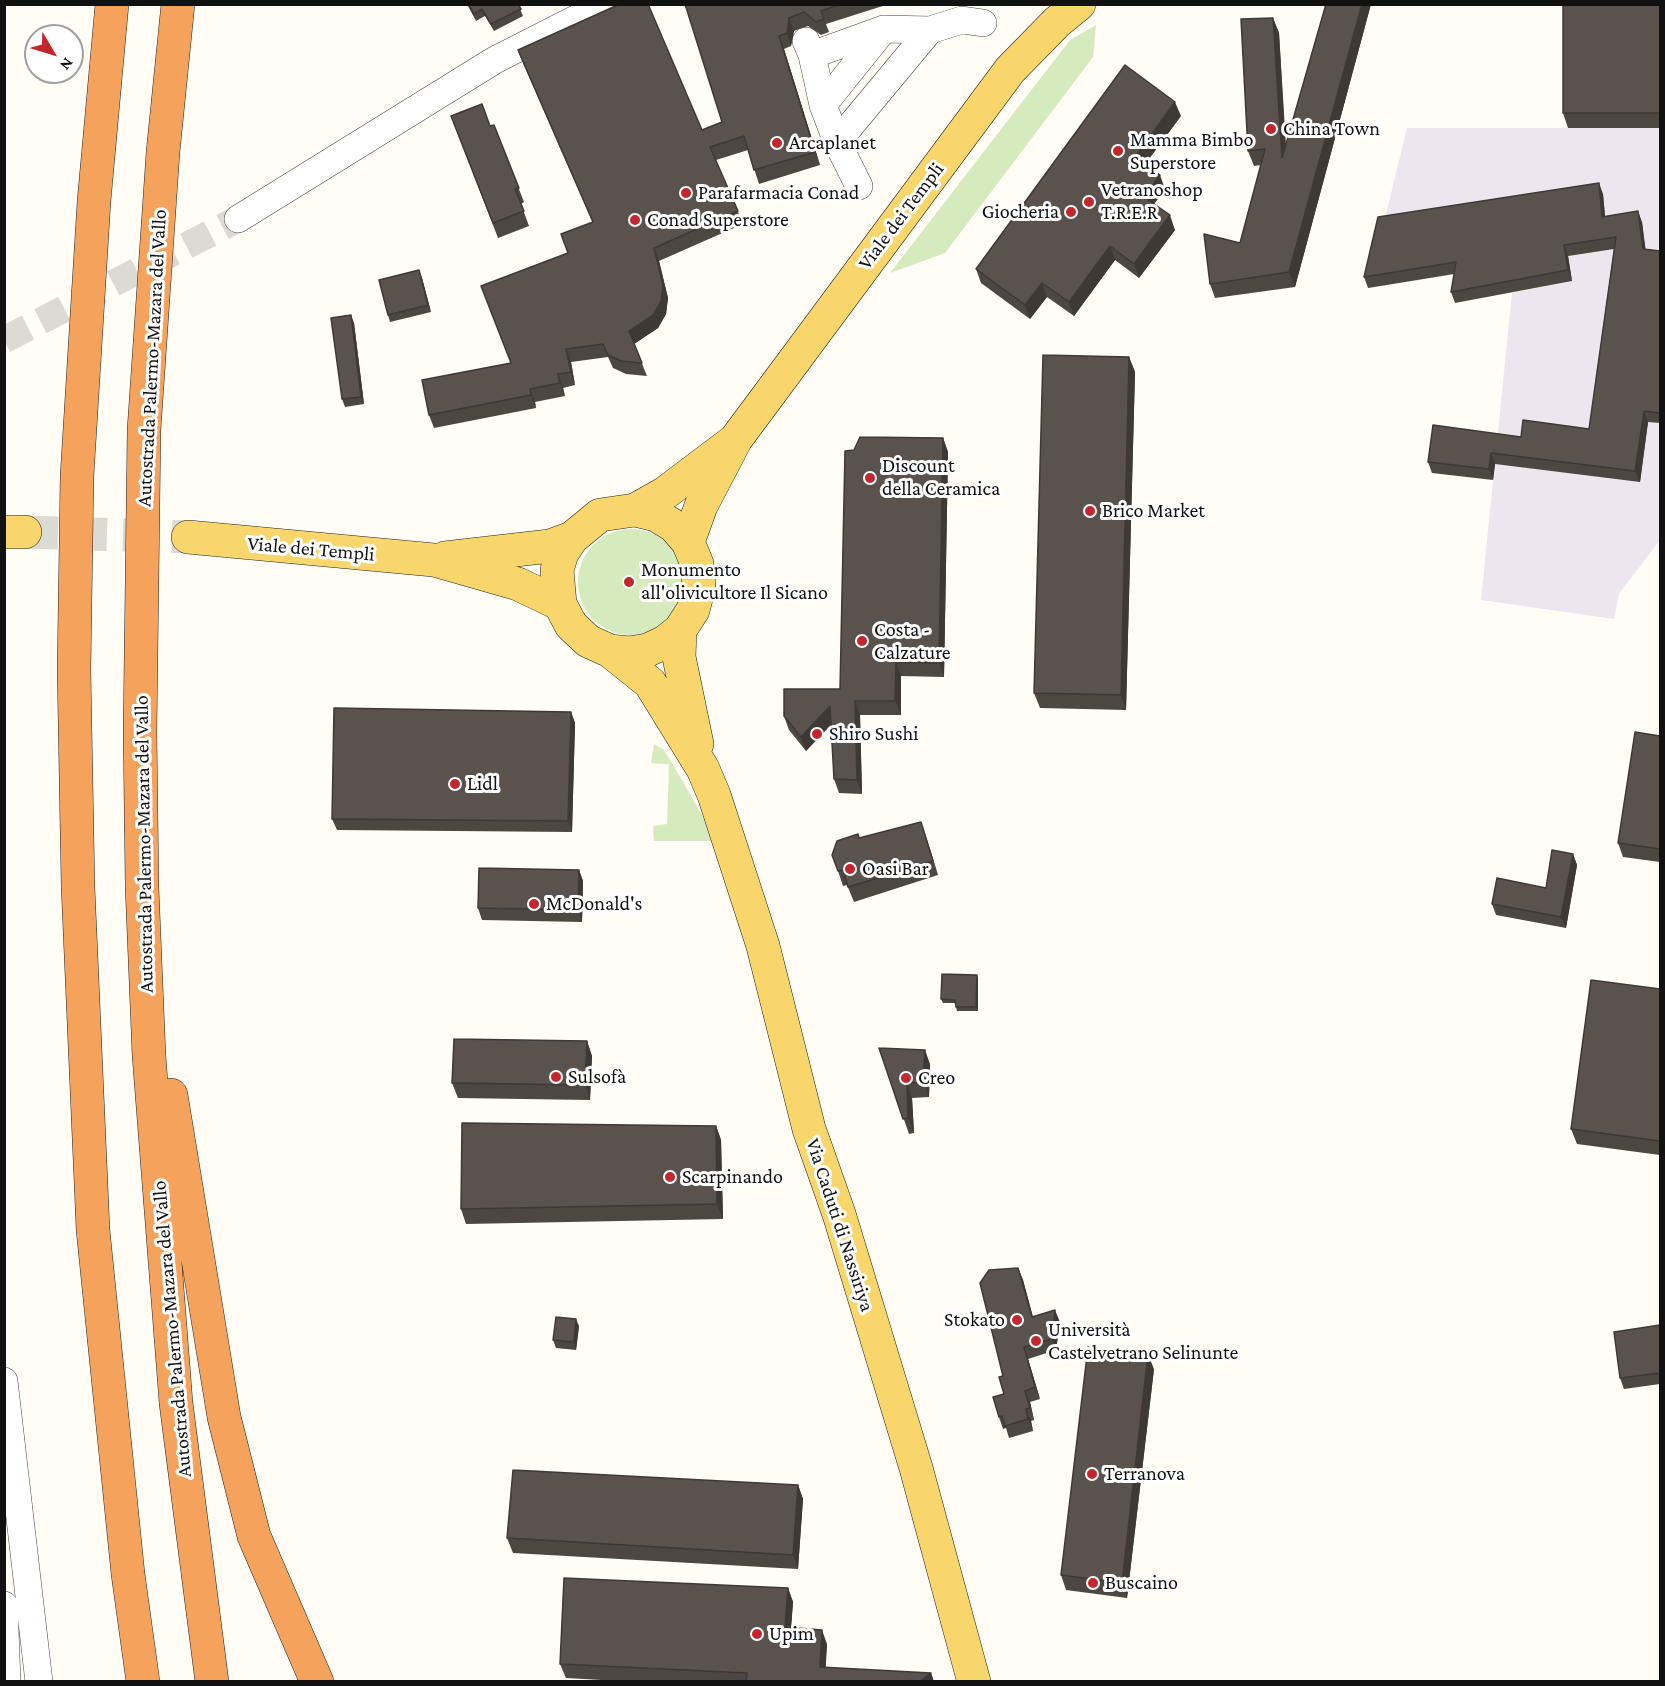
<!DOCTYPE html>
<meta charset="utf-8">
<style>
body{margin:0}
#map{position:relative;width:1665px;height:1686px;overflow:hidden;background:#fffdf5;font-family:"Crimson Pro",serif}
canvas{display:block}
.frame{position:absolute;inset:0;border:6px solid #111;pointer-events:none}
.north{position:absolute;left:24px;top:24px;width:60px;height:60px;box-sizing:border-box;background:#fff;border:2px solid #a0a0a0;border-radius:50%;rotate:128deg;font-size:16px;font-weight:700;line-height:24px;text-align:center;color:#111}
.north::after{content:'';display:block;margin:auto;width:21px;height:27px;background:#c4262e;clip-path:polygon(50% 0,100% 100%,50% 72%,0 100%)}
</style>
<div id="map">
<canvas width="1665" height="1686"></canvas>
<div class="frame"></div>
<div class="north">N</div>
</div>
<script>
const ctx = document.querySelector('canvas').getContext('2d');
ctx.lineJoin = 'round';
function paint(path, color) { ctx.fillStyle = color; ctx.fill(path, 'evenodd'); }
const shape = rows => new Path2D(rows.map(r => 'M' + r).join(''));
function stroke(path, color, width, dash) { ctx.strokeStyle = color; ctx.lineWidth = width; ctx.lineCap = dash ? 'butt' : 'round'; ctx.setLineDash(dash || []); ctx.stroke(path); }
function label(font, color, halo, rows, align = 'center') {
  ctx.font = font + ' "Crimson Pro",serif'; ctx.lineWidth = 6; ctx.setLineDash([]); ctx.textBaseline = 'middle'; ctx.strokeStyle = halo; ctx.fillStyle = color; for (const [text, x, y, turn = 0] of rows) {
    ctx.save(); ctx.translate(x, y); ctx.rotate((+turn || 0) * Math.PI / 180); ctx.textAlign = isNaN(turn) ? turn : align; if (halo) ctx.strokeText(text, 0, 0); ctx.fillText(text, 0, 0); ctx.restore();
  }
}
const industrial = shape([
 [1407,128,1660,128,1660,540,1619,594,1614,619,1481,600,1512,293,1572,281,1568,257,1368,288]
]);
const green = shape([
 [1096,25,1093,57,945,253,890,273,1070,40],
 '578 582a53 53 0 1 1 106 0a53 53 0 1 1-106 0Z',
 [654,744,664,750,679,775,703,817,712,841,654,841,653,826,667,824,669,764,651,763]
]);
const minorTunnel = shape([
 [4,340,238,219]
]);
const majorTunnel = shape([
 [25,532,188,537]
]);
const minor = shape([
 [806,41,812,55,884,29,930,30,962,20,983,23],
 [812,55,823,105,837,142,930,30],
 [823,105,884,29],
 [837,142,859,186],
 [238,219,495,60,605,4],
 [4,1381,39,1682],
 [4,1605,7,1682]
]);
const major = shape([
 [635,510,665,493,730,444],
 [4,532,25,532],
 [188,537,434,560,518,584,560,604],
 [688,542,701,506,736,439,1010,70,1057,22,1079,4],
 [445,558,550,546,572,538],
 [680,630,679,657,697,744],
 [610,651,629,653,648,650,665,642,680,630,693,610,699,587,697,564,688,542,674,526,656,515,635,510,600,515,572,538,562,553,557,570,560,604,571,625,588,641,610,651,650,683,703,769,714,795,763,946,809,1129,839,1214,916,1468,974,1682]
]);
const highway = shape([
 [112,4,94,201,77,476,74,670,78,887,93,1230,128,1574,143,1682],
 [178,4,163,152,144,430,140,731,142,887,149,1056,176,1403,212,1682],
 [171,1095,224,1417,254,1536,317,1682]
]);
const wall = shape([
 [467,4,518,4,523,16,494,31,485,16,476,21],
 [685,4,889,4,826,24,829,32,821,35,808,26,794,31,791,46,784,49,820,165,759,184,748,150,716,160,743,224,659,261,668,298,666,314,658,328,634,344,647,376,626,374,613,368,608,357,571,362,575,385,563,388,565,396,535,402,536,408,434,428,429,415,510,363,568,253,593,223,523,63,518,50,702,130,722,122],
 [1326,4,1371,4,1295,287,1215,298,1210,284,1240,243,1261,165,1254,166,1248,151,1273,18,1279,33,1286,145],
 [1660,4,1660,128,1568,128,1563,113],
 [451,116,490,126,494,125,524,202,521,204,529,226,498,238],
 [1181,116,1145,164,1165,189,1154,204,1175,230,1139,278,1115,260,1074,316,1047,297,1030,319,981,283,976,269],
 [1603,194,1605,216,1642,222,1645,249,1660,251,1660,423,1648,422,1640,482,1495,464,1493,480,1432,473,1428,462,1521,437,1589,429,1614,249,1568,256,1572,281,1455,303,1451,292,1454,274,1368,288,1364,277],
 [422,278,431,312,390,322,388,315],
 [354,323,364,404,345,407,342,399],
 [1129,357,1135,372,1126,710,1040,708,1034,693],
 [943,438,948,452,944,677,901,676,901,715,860,715,862,794,839,793,834,779,831,725,806,751,789,730,784,716,840,689],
 [571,712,575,723,572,832,337,830,332,819],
 [1660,736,1660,862,1623,857,1618,843],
 [858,834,859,838,926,837,938,875,854,902,847,885,843,886,838,871],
 [1573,854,1577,865,1566,928,1496,915,1492,904,1546,888],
 [579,870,583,881,582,922,482,920,478,908],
 [977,975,978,979,978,1011,957,1011,955,1003,943,1003,941,999],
 [1660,989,1660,1155,1577,1144,1571,1129],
 [587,1041,592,1056,590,1100,458,1098,452,1083],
 [879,1048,930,1064,929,1097,912,1098,914,1133,909,1134],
 [716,1126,721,1140,723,1219,466,1224,461,1209],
 [1018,1268,1023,1280,1033,1317,1060,1322,1056,1350,1028,1359,1040,1399,1030,1402,1034,1420,1031,1421,1033,1431,1009,1438,1006,1428,1003,1429,999,1417,1004,1394,1003,1376],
 [1660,1325,1660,1384,1624,1389,1620,1378],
 [579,1326,576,1350,556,1348,553,1340],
 [1154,1369,1127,1598,1066,1590,1061,1575],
 [798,1485,803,1499,798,1569,513,1553,507,1538],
 [788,1588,793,1602,791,1628,827,1644,825,1668,931,1673,934,1682,637,1682,566,1678,560,1664]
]);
const shadedWall = shape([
 [1362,4,1371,4,1295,287,1289,272],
 [789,18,794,31,791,46,787,33],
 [1273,18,1279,33,1287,173,1282,158],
 [779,36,784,49,820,165,815,152],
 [1175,102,1181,116,1140,171,1135,157],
 [1160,175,1165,189,1149,211,1144,197],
 [1599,183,1603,194,1606,228,1602,217],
 [1638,211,1642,222,1647,260,1643,249],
 [1170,215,1175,230,1139,278,1134,264],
 [1564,245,1568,256,1572,281,1568,270],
 [1110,246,1115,260,1074,316,1069,302],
 [654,248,659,261,668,298,666,314,658,328,634,344,629,331],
 [419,270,422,278,431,312,428,305],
 [1042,283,1047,297,1030,319,1025,305],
 [351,315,354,323,364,404,361,397],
 [566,349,571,362,575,385,571,372],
 [1129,357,1135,372,1126,710,1121,695],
 [558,374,563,388,565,396,560,383],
 [530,389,535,402,536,408,531,395],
 [1644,411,1648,422,1640,482,1635,471],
 [943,438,948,452,944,677,939,663],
 [1491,453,1495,464,1493,480,1489,469],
 [896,662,901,676,901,715,895,701],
 [855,701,860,715,862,794,857,780],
 [830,706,835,720,806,751,801,737],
 [571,712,575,723,572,832,568,821],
 [921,822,926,837,938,875,933,861],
 [1573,854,1577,865,1566,928,1561,917],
 [579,870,583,881,582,922,578,910],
 [977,975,978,979,978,1011,976,1007],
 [587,1041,592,1056,590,1100,585,1085],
 [925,1050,930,1064,929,1097,923,1082],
 [907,1083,912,1098,914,1133,908,1118],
 [716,1126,721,1140,723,1219,717,1204],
 [1018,1268,1023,1280,1036,1329,1032,1317],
 [1055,1310,1060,1322,1056,1350,1052,1339],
 [576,1319,579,1326,576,1350,574,1342],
 [1024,1347,1028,1359,1040,1399,1035,1387],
 [1148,1354,1154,1369,1127,1598,1122,1583],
 [1025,1391,1030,1402,1034,1420,1030,1408],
 [1026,1409,1031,1421,1033,1431,1028,1419],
 [798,1485,803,1499,798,1569,793,1555],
 [788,1588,793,1602,790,1641,785,1627],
 [822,1630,827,1644,825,1681,820,1667],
 [931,1673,934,1682,919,1682]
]);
const building = shape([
 [468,4,518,4,521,9,491,24,482,9,474,14,468,4],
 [620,4,648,4,702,130,722,122,685,4,841,4,821,11,824,19,816,22,804,12,789,18,787,33,779,36,815,152,754,170,744,136,710,147,738,211,654,248,663,285,661,301,653,315,629,331,642,363,621,361,608,355,603,344,566,349,571,372,558,374,560,383,530,389,531,395,429,415,422,380,511,363,481,286,568,253,561,234,593,222,518,50,620,4],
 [1326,4,1362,4,1289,272,1210,284,1204,234,1240,243,1265,149,1248,151,1241,19,1273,18,1282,158,1326,4],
 [1563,4,1660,4,1660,113,1563,113,1563,4],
 [1125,65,1175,102,1135,157,1160,175,1144,197,1170,215,1134,264,1110,246,1069,302,1042,283,1025,305,976,269,1125,65],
 [482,104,490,126,494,125,519,188,515,189,524,211,493,223,451,116,482,104],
 [1599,183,1602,217,1638,211,1643,249,1660,251,1660,413,1644,411,1635,471,1491,453,1489,469,1428,462,1433,425,1521,437,1523,420,1589,429,1616,237,1564,245,1568,270,1451,292,1456,262,1364,277,1378,217,1599,183],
 [419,270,428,305,388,315,379,280,419,270],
 [351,315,361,397,342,399,331,318,351,315],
 [1043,355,1129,357,1121,695,1034,693,1043,355],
 [860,437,943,438,939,663,896,662,895,701,855,701,857,780,834,779,830,706,801,737,784,716,784,689,840,689,845,451,854,450,860,437],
 [334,708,571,712,568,821,332,819,334,708],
 [1635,732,1660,736,1660,849,1618,843,1635,732],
 [921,822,933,861,848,887,843,870,838,871,832,855,837,841,858,834,859,838,921,822],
 [1552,850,1573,854,1561,917,1492,904,1497,878,1546,888,1552,850],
 [479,868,579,870,578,910,478,908,479,868],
 [942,974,977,975,976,1007,956,1007,955,1000,941,999,942,974],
 [1591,980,1660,989,1660,1141,1571,1129,1591,980],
 [454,1039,587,1041,585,1085,452,1083,454,1039],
 [879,1048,925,1050,923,1082,907,1083,908,1118,903,1119,879,1048],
 [462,1123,716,1126,717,1204,461,1209,462,1123],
 [1018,1268,1032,1317,1055,1310,1052,1339,1024,1347,1035,1387,1025,1391,1030,1408,1026,1409,1028,1419,1005,1426,1002,1416,999,1417,993,1397,1004,1394,999,1377,1003,1376,980,1283,989,1270,1018,1268],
 [556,1317,576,1319,574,1342,553,1340,556,1317],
 [1660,1325,1660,1373,1620,1378,1614,1332,1660,1325],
 [1088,1347,1148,1354,1122,1583,1061,1575,1088,1347],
 [513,1470,798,1485,793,1555,507,1538,513,1470],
 [564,1578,788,1588,785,1627,822,1630,820,1667,931,1673,919,1682,746,1682,747,1673,560,1664,564,1578]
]);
const markers = [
 [1271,129,6,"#c4262e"],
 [777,143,6,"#c4262e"],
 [1118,151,6,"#c4262e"],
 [686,193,6,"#c4262e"],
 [1089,202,6,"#c4262e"],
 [1071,212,6,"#c4262e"],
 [635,220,6,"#c4262e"],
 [870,478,6,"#c4262e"],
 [1090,511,6,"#c4262e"],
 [629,582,6,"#c4262e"],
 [862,641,6,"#c4262e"],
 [817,734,6,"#c4262e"],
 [455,784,6,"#c4262e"],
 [850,869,6,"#c4262e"],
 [534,904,6,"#c4262e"],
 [556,1077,6,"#c4262e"],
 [906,1078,6,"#c4262e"],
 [670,1177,6,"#c4262e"],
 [1017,1320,6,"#c4262e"],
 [1036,1341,6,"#c4262e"],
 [1092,1474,6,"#c4262e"],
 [1093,1583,6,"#c4262e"],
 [757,1634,6,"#c4262e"]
];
const poiNames = [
 ["China Town",1283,129],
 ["Mamma Bimbo",1130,140],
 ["Superstore",1130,163],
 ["Arcaplanet",789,143],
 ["Vetranoshop",1101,190],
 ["T.R.E.R",1101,213],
 ["Parafarmacia Conad",698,193],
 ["Giocheria",1059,212,"right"],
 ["Conad Superstore",647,220],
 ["Discount",882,466],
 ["della Ceramica",882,489],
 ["Brico Market",1102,511],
 ["Monumento",641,570],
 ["all'olivicultore Il Sicano",641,593],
 ["Costa -",874,630],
 ["Calzature",874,653],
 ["Shiro Sushi",829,734],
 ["Lidl",467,784],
 ["Oasi Bar",862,869],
 ["McDonald's",546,904],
 ["Sulsofà",568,1077],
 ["Creo",918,1078],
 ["Scarpinando",682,1177],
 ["Stokato",1005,1320,"right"],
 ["Università",1048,1330],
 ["Castelvetrano Selinunte",1048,1353],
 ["Terranova",1104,1474],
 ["Buscaino",1105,1583],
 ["Upim",769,1634]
];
const streetNames = [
 ["Viale dei Templi",901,216,-53],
 ["Autostrada Palermo-Mazara del Vallo",152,358,-87],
 ["Viale dei Templi",311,549,5],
 ["Autostrada Palermo-Mazara del Vallo",144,844,-91],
 ["Via Caduti di Nassiriya",840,1225,72],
 ["Autostrada Palermo-Mazara del Vallo",172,1329,-95]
];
paint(industrial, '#eee6ef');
paint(green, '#d5ebbd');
stroke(minorTunnel, '#dbdad3', 27, [27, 14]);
stroke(majorTunnel, '#dbdad3', 33, [33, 16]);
stroke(minor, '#444', 28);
stroke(major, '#222', 34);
stroke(highway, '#222', 34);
stroke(minor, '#fff', 27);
stroke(major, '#f9d66b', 33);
stroke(highway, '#f5a25d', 33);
paint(wall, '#4d4742');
paint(shadedWall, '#3f3936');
paint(building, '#5a524d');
stroke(building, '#3f3936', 1.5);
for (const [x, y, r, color] of markers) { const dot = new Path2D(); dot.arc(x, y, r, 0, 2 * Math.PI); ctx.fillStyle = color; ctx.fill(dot); stroke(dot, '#fff', 2); }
label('20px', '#111', '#fff', poiNames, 'left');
label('20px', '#111', '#fff', streetNames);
</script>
